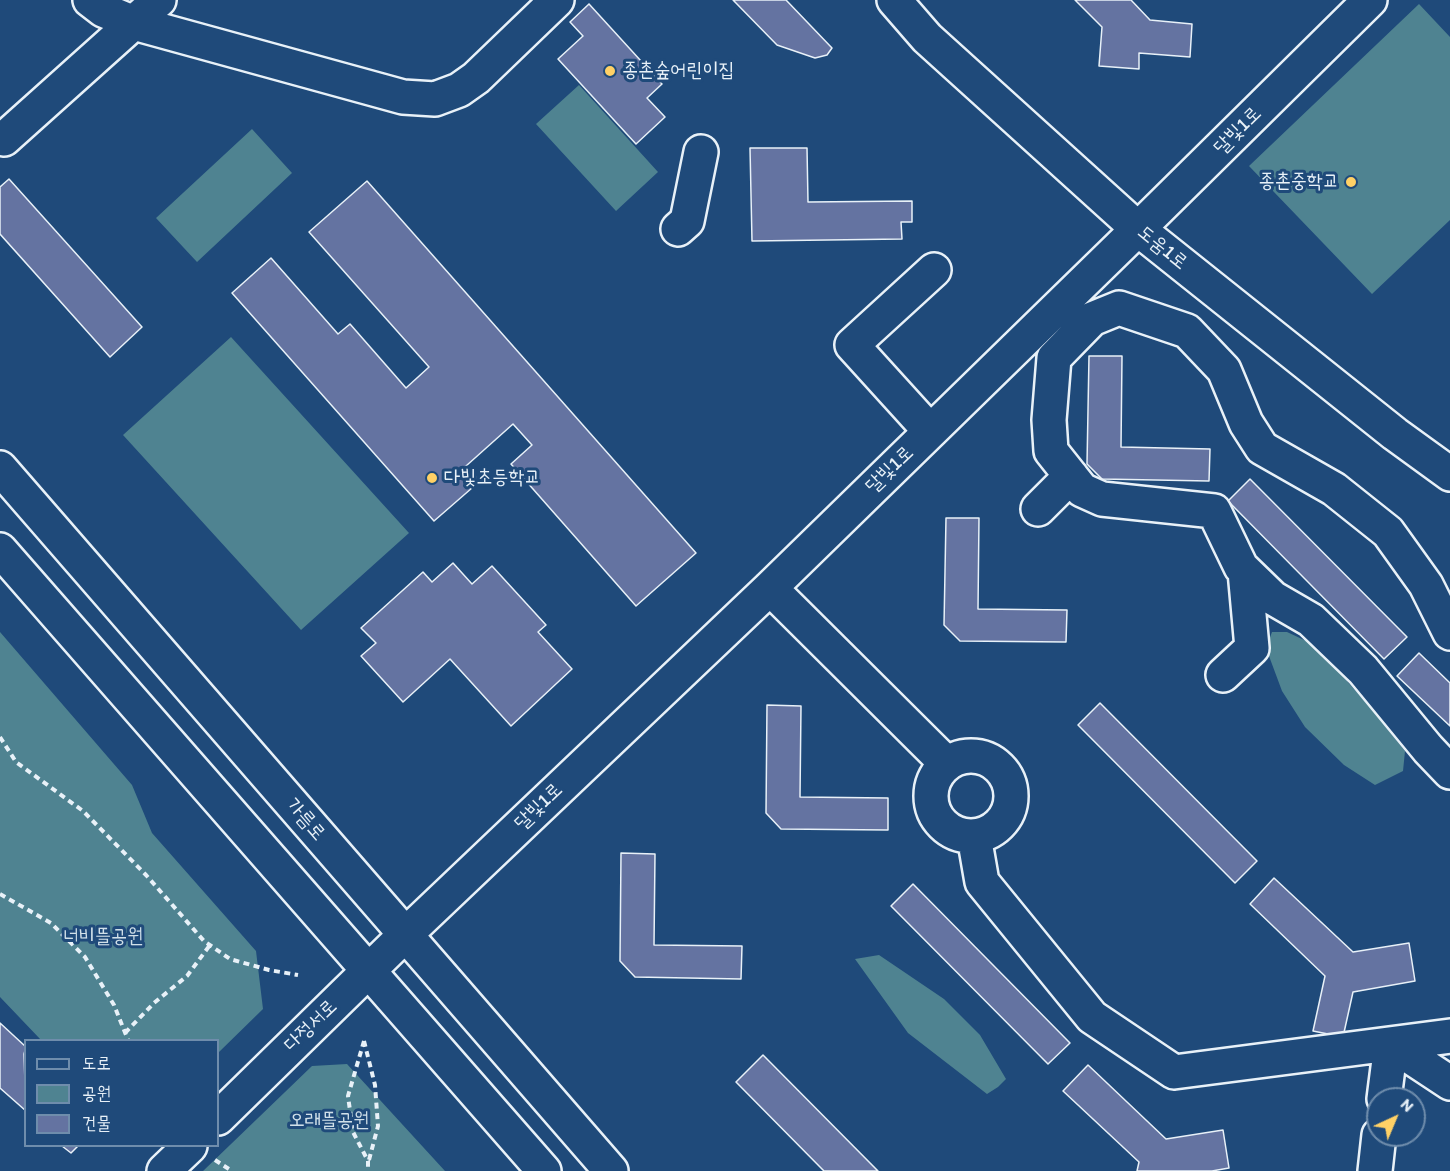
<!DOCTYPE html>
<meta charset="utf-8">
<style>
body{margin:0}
#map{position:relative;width:1450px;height:1171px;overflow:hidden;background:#1f4a7a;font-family:Itim,"Poor Story",sans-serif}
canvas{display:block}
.legend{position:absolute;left:24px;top:1039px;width:195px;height:108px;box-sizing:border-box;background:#1f4a7a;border:2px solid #6f8dac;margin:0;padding:8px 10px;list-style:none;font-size:18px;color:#e8f1f8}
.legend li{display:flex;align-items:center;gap:12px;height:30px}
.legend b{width:30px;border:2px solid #6f8dac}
.north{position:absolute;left:1366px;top:1087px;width:60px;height:60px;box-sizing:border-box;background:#1f4a7a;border:2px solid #6f8dac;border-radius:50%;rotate:44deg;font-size:16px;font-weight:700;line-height:24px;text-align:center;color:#e8f1f8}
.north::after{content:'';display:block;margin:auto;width:21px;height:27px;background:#ffd166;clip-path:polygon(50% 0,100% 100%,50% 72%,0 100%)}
</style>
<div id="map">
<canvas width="1450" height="1171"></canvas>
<ul class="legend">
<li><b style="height:8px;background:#1f4a7a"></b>도로</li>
<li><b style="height:16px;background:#4f8391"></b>공원</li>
<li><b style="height:16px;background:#6473a1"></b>건물</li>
</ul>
<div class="north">N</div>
</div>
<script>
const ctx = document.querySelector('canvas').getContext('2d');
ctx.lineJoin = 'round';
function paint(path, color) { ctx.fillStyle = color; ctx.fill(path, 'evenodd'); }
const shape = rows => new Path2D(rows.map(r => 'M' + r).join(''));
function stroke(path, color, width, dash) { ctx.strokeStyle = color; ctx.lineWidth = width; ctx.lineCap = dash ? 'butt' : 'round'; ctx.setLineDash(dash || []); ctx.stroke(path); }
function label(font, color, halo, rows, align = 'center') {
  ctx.font = font + ' Itim,"Poor Story",sans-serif'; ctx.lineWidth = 6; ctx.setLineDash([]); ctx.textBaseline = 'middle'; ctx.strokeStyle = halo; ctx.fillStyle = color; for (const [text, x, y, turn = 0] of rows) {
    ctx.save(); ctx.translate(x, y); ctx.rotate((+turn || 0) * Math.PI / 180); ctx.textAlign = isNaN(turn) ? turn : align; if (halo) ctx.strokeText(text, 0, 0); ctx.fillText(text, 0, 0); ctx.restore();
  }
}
const green = shape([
 [1419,4,1450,37,1450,220,1372,294,1249,166],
 [579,85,658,172,616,211,536,124],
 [252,129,292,173,197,262,156,218],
 [231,337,409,533,301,630,123,435],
 [0,632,132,785,152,833,256,951,263,1009,218,1053,218,1040,41,1040,0,997],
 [1272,632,1287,632,1315,645,1370,707,1405,751,1403,771,1375,785,1344,765,1305,727,1282,691,1266,648],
 [879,955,944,999,980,1035,1006,1079,998,1087,987,1094,908,1033,855,959],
 [347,1064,445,1171,203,1171,312,1066]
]);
const building = shape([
 [733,0,786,0,832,48,827,55,815,58,777,45,733,0],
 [1075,0,1131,0,1150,20,1192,24,1190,57,1139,53,1139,69,1099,66,1102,27,1075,0],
 [589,4,662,84,647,98,665,117,636,144,558,59,583,36,570,22,589,4],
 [750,148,807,148,808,202,912,201,912,222,901,222,902,239,752,241,750,148],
 [9,179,142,327,110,357,0,234,0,187,9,179],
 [367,181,696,553,636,606,511,464,532,445,513,424,466,466,480,481,434,521,232,293,271,258,338,334,350,324,406,388,429,367,309,232,367,181],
 [1089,356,1122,356,1121,447,1210,449,1209,481,1102,479,1087,464,1089,356],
 [1250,479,1407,637,1384,659,1228,501,1250,479],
 [946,518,979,518,978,609,1067,610,1066,642,960,641,944,625,946,518],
 [453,563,472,584,492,566,546,625,538,632,572,669,511,726,450,659,403,702,361,656,376,643,361,628,423,572,432,582,453,563],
 [1419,653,1450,683,1450,726,1397,676,1419,653],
 [1100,703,1257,861,1235,883,1078,725,1100,703],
 [767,705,801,706,800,797,888,798,888,830,781,829,766,813,767,705],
 [621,853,655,854,654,945,742,946,741,979,635,977,620,961,621,853],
 [1274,878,1353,952,1409,943,1415,981,1353,992,1343,1037,1313,1031,1325,976,1250,904,1274,878],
 [913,884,1070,1043,1048,1064,891,906,913,884],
 [0,1023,26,1047,24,1054,26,1111,0,1088,0,1023],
 [763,1055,878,1171,824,1171,736,1082,763,1055],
 [1088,1065,1166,1139,1223,1130,1229,1168,1212,1171,1137,1171,1139,1162,1063,1091,1088,1065],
 [62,1146,78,1146,71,1153,62,1146]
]);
const path = shape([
 [0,737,16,762,83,811,146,875,204,941,230,959,269,970,298,975],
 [0,894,51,923,85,957,114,1005,128,1040],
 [125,1033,154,1003,187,976,210,945],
 [364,1041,348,1096,353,1132,368,1161,368,1171],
 [364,1041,375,1085,378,1126,369,1160],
 [215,1160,232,1171]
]);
const minor = shape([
 [90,0,103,10,134,23,403,97,435,99,459,90,476,78,557,0],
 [894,0,927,38,1138,229,1395,434,1450,474],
 [4,139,159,0],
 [678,229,687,221,701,152],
 [930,431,852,345,934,270],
 [0,468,611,1171],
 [1038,509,1071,476],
 [0,550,544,1171],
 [770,588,947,764],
 [1450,633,1426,585,1388,532,1334,489,1262,448,1246,423,1224,370,1187,331,1119,308,1092,319,1054,358,1049,420,1051,451,1082,490,1102,499,1214,511,1241,567,1273,598,1311,620,1363,670,1428,749,1450,772],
 [1223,675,1252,648,1245,571],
 '931 796a40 40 0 1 1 80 0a40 40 0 1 1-80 0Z',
 [974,836,982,882,1092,1017,1174,1072,1450,1036],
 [1384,1099,1391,1044,1450,1083],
 [218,1118,405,935,770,588,1138,229,1370,0],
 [164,1171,190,1146],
 [1375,1171,1379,1135]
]);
const markers = [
 [610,71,6,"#ffd166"],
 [1351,182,6,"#ffd166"],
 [432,478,6,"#ffd166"]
];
const poiNames = [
 ["종촌숲어린이집",622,71],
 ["종촌중학교",1339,182,"right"],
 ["다빛초등학교",444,478]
];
const streetNames = [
 ["달빛1로",1238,131,-45],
 ["도움1로",1162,248,39],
 ["달빛1로",890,470,-44],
 ["달빛1로",539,807,-44],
 ["가름로",305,820,49],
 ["다정서로",311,1026,-44]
];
const parkNames = [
 ["너비뜰공원",103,937],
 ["오래뜰공원",329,1121]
];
paint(green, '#4f8391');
paint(building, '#6473a1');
stroke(building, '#e8f1f8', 1.5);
stroke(minor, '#e8f1f8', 38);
stroke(path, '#e8f1f8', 4, [6, 4.5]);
stroke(minor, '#1f4a7a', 33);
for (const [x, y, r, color] of markers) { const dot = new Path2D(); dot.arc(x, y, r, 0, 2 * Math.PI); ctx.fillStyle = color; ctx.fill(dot); stroke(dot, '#1f4a7a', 2); }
label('20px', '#e8f1f8', '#1f4a7a', poiNames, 'left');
label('20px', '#e8f1f8', '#1f4a7a', streetNames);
label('20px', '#d1e0e9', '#1f4a7a', parkNames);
</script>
